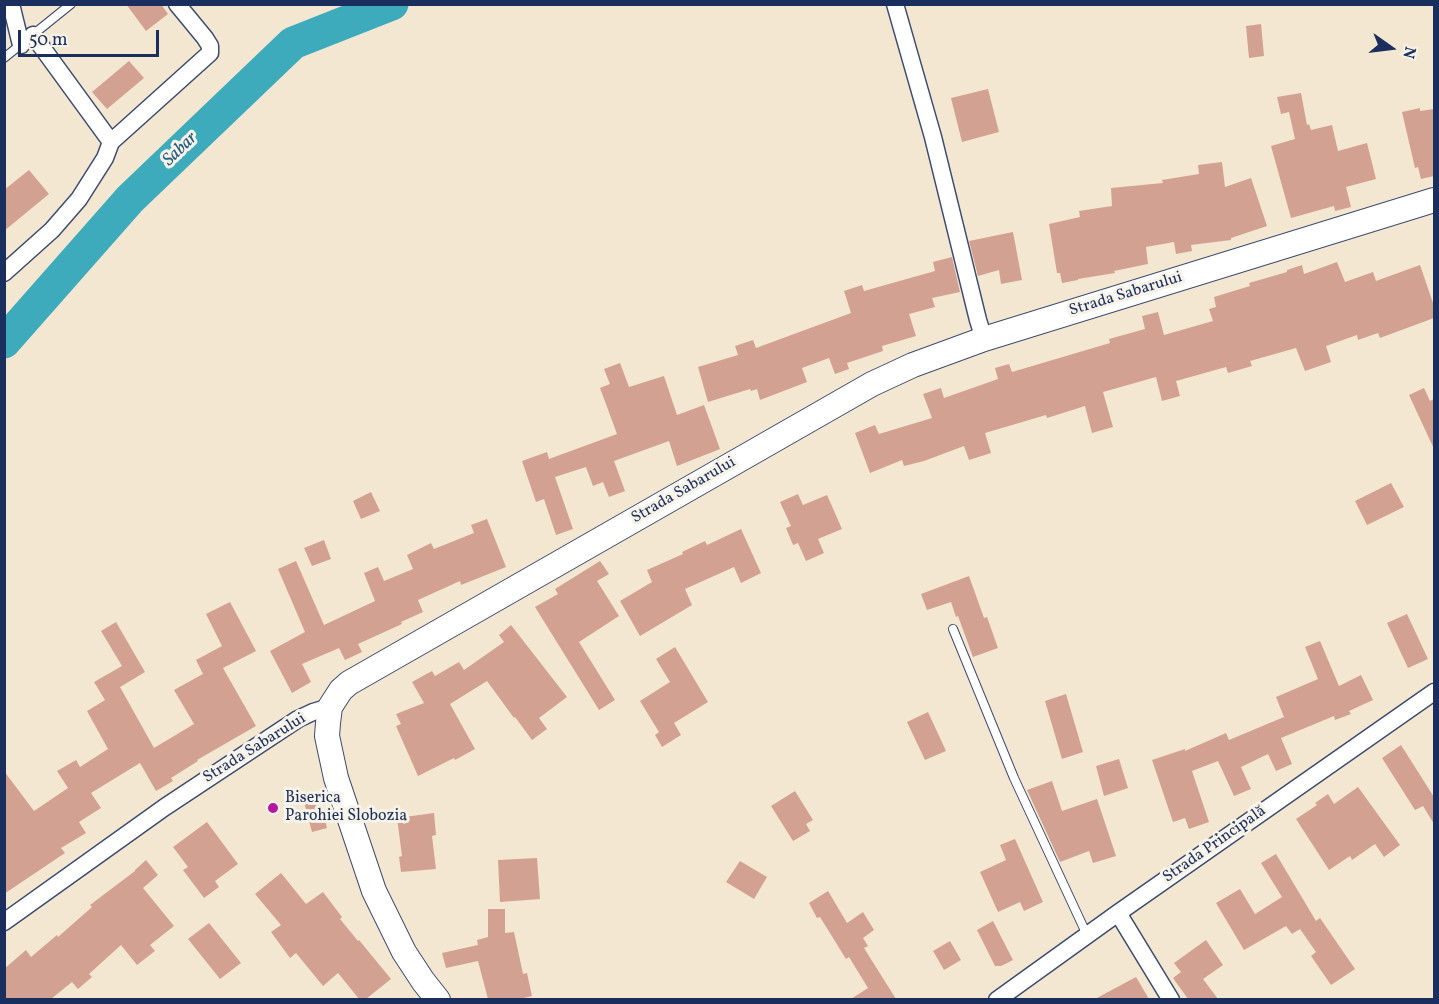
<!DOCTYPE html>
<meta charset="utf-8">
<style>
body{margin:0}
#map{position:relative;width:1439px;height:1004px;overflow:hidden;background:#f4e7d1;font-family:Vollkorn,serif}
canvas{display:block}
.frame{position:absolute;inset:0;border:6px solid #1b2f5e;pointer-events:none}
.north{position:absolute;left:1361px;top:18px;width:60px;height:60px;-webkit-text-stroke:4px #f7f3e8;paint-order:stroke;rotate:104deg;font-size:16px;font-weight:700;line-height:24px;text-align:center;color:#1b2f5e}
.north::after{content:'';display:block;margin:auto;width:21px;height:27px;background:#1b2f5e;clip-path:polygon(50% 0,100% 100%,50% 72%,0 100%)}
.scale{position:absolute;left:18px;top:30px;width:141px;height:27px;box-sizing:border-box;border:3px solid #1b2f5e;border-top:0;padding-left:8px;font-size:18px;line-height:21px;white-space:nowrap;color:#1b2f5e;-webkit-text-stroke:4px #f7f3e8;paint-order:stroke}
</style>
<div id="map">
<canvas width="1439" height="1004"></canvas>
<div class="frame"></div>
<div class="north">N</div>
<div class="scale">50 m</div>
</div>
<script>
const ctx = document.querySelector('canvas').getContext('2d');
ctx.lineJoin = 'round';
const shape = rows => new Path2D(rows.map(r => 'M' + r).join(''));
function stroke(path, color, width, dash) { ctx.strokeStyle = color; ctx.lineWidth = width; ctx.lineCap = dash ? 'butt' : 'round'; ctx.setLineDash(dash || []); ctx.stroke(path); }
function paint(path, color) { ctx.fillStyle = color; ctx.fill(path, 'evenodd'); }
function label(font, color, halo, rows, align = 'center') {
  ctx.font = font + ' Vollkorn,serif'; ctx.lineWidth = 6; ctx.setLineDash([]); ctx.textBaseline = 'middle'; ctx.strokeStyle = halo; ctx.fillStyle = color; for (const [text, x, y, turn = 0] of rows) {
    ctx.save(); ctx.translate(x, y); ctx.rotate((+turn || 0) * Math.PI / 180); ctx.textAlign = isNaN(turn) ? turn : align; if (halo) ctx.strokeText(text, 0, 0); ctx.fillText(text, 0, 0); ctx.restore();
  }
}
const river = shape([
 [4,342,130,199,293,43,392,4]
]);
const building = shape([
 [126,4,161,4,168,14,146,31],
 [1261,24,1264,56,1249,58,1246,26],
 [129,61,144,78,107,109,92,92],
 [988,89,999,132,962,142,951,98],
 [1301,93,1307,125,1309,124,1311,130,1332,125,1338,151,1367,143,1376,179,1346,187,1351,207,1335,211,1334,206,1291,218,1271,146,1295,139,1289,112,1281,114,1277,97],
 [1420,108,1420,111,1434,109,1434,176,1421,179,1418,167,1415,168,1402,112],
 [1222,162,1225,187,1251,178,1267,226,1231,238,1231,240,1191,245,1192,251,1176,254,1174,242,1146,247,1148,264,1114,271,1115,273,1078,279,1078,280,1062,283,1060,273,1057,273,1049,224,1080,217,1079,211,1112,206,1111,188,1163,183,1162,180,1199,174,1198,165],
 [29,170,49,194,4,231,4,190],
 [1013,232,1022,280,1001,284,999,270,978,276,969,241],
 [952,257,960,292,932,298,935,307,909,314,916,336,882,346,883,351,847,363,849,369,835,374,829,358,802,368,807,382,760,400,757,389,751,391,750,389,708,402,698,367,738,355,735,346,753,340,756,348,851,313,844,291,862,285,864,291,935,271,933,262],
 [1337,262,1345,282,1373,272,1376,281,1420,265,1434,306,1434,318,1380,338,1378,333,1358,340,1357,335,1326,346,1331,362,1305,371,1296,348,1250,361,1252,366,1228,373,1226,367,1176,381,1180,396,1162,401,1156,377,1103,392,1113,427,1092,433,1085,406,1047,418,1046,415,985,433,991,453,969,460,964,446,924,461,904,466,902,460,870,473,855,433,875,425,879,434,932,418,923,394,941,388,944,398,998,379,995,368,1009,364,1012,372,1110,343,1109,339,1145,329,1142,316,1158,312,1164,335,1213,321,1209,309,1216,307,1214,297,1250,286,1249,283,1287,272,1287,270,1302,265,1304,274],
 [620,363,629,387,664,376,677,415,704,405,720,449,677,466,669,441,614,461,625,491,609,497,603,482,593,486,586,467,555,477,573,529,556,535,544,499,536,502,522,461,547,452,549,459,617,434,600,388,610,384,604,369],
 [1424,388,1430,401,1434,399,1434,449,1409,395],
 [1391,483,1404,507,1367,525,1355,501],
 [371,492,380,511,361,519,353,501],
 [798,494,803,505,827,495,842,529,818,539,824,553,806,561,798,543,793,545,786,528,791,526,780,502],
 [487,519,506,567,461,585,460,581,418,600,423,612,401,622,402,624,358,644,362,652,345,660,339,648,302,664,311,682,292,693,270,651,305,632,278,569,296,561,324,625,375,601,364,573,378,567,384,581,413,569,407,555,431,543,434,549,474,533,471,525],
 [741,529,761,573,741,583,734,567,685,589,692,605,640,636,620,601,652,582,647,570,683,554,682,552,705,541,707,545],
 [324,540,331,559,312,566,304,548],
 [600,561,609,574,597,581,619,616,579,642,615,700,599,710,535,607,558,594,555,589],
 [969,576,984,618,987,617,998,648,973,657,958,616,956,617,951,602,927,610,921,594],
 [230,602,256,651,223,668,256,726,197,760,198,761,171,778,173,781,156,791,140,763,91,793,101,808,79,822,86,833,61,848,65,853,4,894,4,771,34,811,68,788,57,771,76,760,80,767,108,749,87,711,105,700,94,682,122,666,101,631,116,622,145,672,120,687,154,748,194,724,174,690,203,674,196,660,222,646,206,614],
 [1407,614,1428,659,1408,668,1387,623],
 [511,625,567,697,539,718,547,729,532,740,515,717,514,718,487,681,450,704,475,749,455,760,454,758,418,776,396,726,401,724,396,714,424,703,412,682,432,671,435,676,459,662,464,670,504,642,499,635],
 [1320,641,1339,686,1361,675,1373,700,1349,711,1351,714,1335,720,1334,716,1281,738,1292,764,1276,771,1268,754,1241,767,1251,789,1234,796,1218,761,1192,771,1209,822,1189,829,1185,818,1173,822,1152,760,1185,749,1185,751,1226,733,1229,740,1284,717,1276,697,1318,679,1305,647],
 [675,647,708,702,674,723,681,735,662,747,655,735,659,732,640,701,670,682,656,659],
 [1066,694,1083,752,1062,759,1045,701],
 [928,712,946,751,925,760,907,722],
 [1401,745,1434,797,1434,824,1423,806,1415,810,1382,758],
 [1119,759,1128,788,1104,796,1096,766],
 [1052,781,1062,811,1097,799,1116,856,1093,863,1089,851,1060,862,1027,790],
 [1358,787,1400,845,1384,857,1375,844,1352,860,1350,856,1329,870,1296,819,1317,805,1315,803,1328,794,1334,804],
 [795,791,813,820,806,824,810,831,793,841,771,806],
 [319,798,327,828,312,832,304,802],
 [434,813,436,835,432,836,436,869,401,872,399,857,402,856,397,818],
 [207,822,238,864,215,881,219,887,204,898,183,870,188,867,173,847],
 [1015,839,1043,902,1024,911,1020,902,998,912,980,872,1006,860,1000,845],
 [1276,854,1316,921,1320,918,1355,969,1331,985,1311,956,1316,952,1300,929,1292,934,1286,926,1244,950,1216,903,1240,889,1255,914,1282,897,1261,863],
 [537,858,540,899,500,902,498,860],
 [146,860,158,875,143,888,174,926,150,945,155,951,137,965,121,945,89,974,92,977,78,989,72,982,51,999,4,999,4,969,26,950,31,957,57,935,58,937,92,907,90,905,135,871,135,870],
 [740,861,767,877,754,899,726,882],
 [281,873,306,904,323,892,342,917,340,919,358,941,359,940,391,979,366,999,359,999,338,973,323,986,296,953,290,958,271,932,281,925,255,894],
 [828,891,847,923,863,912,874,930,863,938,868,946,864,948,896,999,851,999,868,988,849,957,846,959,820,917,817,918,809,903],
 [488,909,505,909,505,933,514,932,523,974,527,973,532,996,520,999,488,999,478,961,446,968,442,953,478,945,477,940,488,937],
 [993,921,1013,960,1001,966,995,966,977,930],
 [209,923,241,963,220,979,188,939],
 [1206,940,1223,965,1203,979,1218,999,1188,999,1173,978,1181,972,1174,963],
 [950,941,961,960,944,970,933,951],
 [1136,977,1149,999,1095,999]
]);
const service = shape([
 [4,58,71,4],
 [953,629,1014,778,1087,935]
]);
const minor = shape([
 [11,4,21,45],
 [895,4,933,137,978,320,984,339],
 [33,35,111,142],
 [4,273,52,230,79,199,105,158,111,142,210,53,210,46,205,38,177,4],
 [1118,913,1171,1000],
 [4,922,165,807,298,719,313,712,330,707],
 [997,1000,1118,913,1434,692]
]);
const secondary = shape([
 [438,1000,423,981,404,952,374,891,336,778,327,736,328,723,330,707,341,690,349,683,872,384,913,365,984,339,1434,200]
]);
const markers = [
 [273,808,6,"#b5179e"]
];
const streetNames = [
 ["Strada Sabarului",1126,295,-17],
 ["Strada Sabarului",684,491,-30],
 ["Strada Sabarului",255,749,-32],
 ["Strada Principală",1215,845,-35]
];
const poiNames = [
 ["Biserica",285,799],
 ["Parohiei Slobozia",285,817]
];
const waterNames = [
 ["Sabar",181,150,-44]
];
stroke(river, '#3dabbb', 33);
paint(building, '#d3a191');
stroke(service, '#3c4b6f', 10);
stroke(minor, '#3c4b6f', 19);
stroke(secondary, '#3c4b6f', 26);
stroke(service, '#fff', 8);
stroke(minor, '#fff', 16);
stroke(secondary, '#fff', 24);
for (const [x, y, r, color] of markers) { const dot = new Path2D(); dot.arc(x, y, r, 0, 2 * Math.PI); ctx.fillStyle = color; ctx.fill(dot); stroke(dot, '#f7f3e8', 2); }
label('16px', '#1b2f5e', '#f7f3e8', streetNames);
label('16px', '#1b2f5e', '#f7f3e8', poiNames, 'left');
label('italic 18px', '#275a7f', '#f7f3e8', waterNames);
</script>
